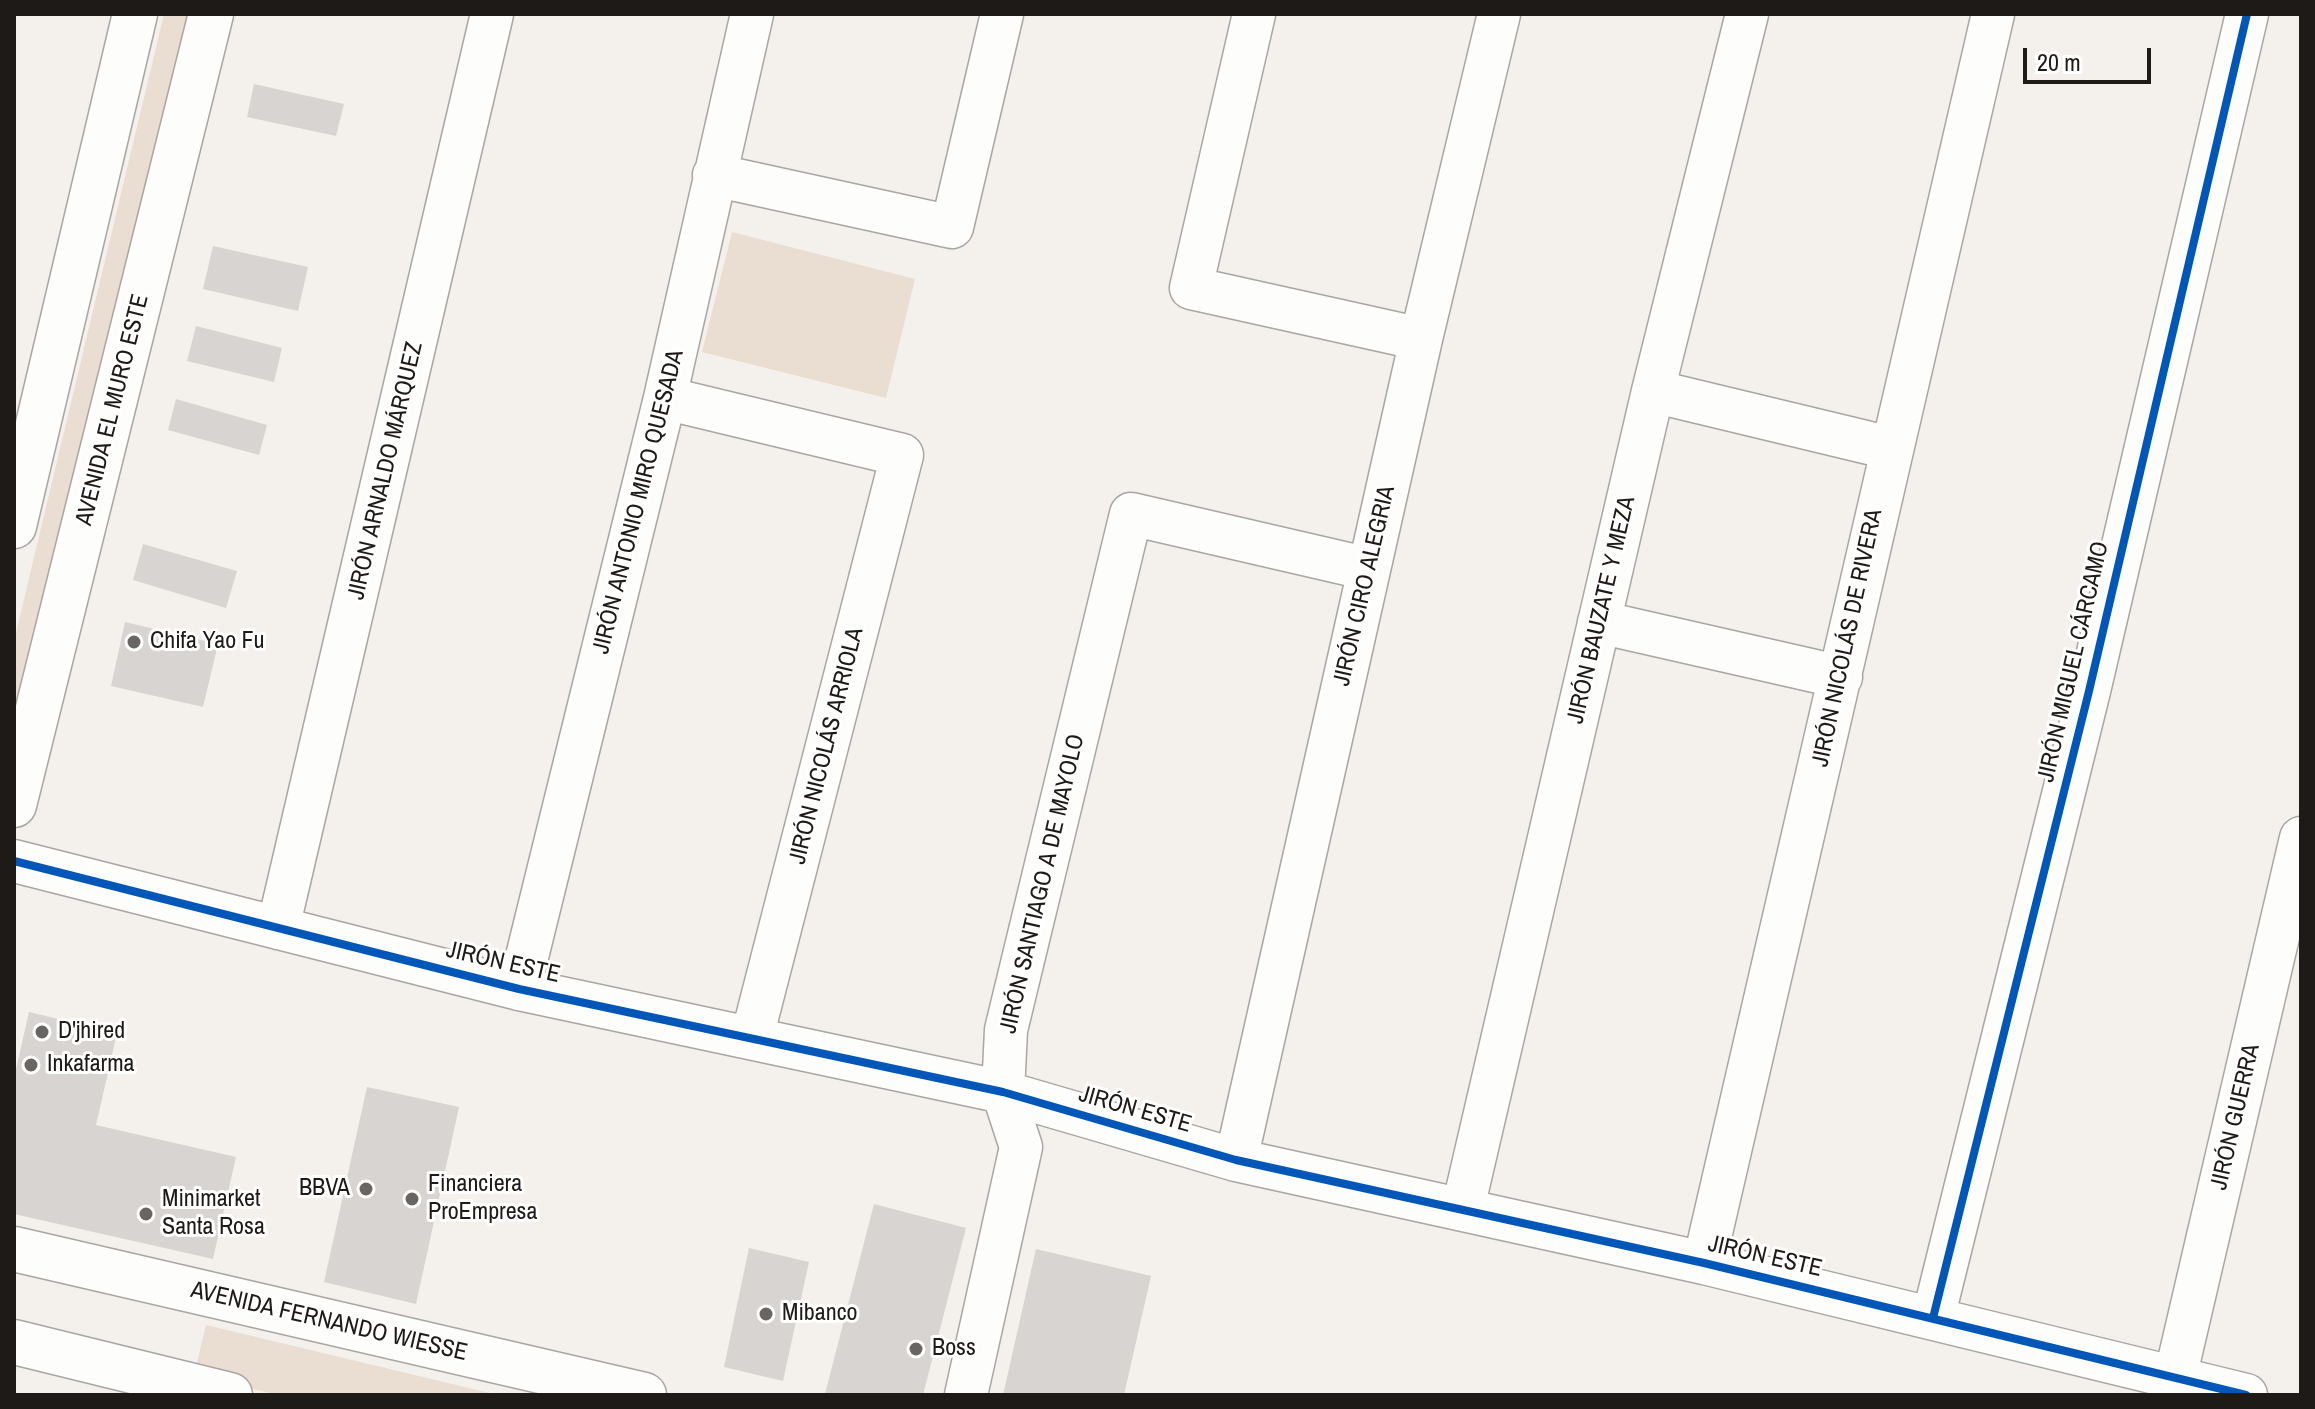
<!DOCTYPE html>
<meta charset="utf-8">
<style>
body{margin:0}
#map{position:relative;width:2315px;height:1409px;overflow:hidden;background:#f4f0ec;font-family:"Archivo Narrow",sans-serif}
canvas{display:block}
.frame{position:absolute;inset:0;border:16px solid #1d1a18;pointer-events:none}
.scale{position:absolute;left:2023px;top:48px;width:128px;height:36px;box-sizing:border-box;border:4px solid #1d1a18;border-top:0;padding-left:10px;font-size:24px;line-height:28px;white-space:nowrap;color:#1d1a18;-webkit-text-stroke:6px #fff;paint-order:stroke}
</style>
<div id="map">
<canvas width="2315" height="1409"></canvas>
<div class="frame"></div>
<div class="scale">20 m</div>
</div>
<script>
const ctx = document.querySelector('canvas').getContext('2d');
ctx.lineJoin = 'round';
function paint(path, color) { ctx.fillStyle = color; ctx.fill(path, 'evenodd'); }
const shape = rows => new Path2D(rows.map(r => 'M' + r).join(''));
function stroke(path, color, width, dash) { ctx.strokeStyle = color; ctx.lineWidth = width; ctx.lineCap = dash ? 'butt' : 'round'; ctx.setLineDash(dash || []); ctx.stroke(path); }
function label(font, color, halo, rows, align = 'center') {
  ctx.font = font + ' "Archivo Narrow",sans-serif'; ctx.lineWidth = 6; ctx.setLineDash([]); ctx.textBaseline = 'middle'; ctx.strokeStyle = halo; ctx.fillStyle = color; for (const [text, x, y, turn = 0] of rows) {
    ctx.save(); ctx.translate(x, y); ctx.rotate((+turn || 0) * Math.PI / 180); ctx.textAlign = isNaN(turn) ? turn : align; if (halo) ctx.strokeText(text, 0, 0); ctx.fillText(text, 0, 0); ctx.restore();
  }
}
const green = shape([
 [164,14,192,14,14,760,14,641],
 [732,232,915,279,886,398,702,352],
 [206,1325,498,1395,278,1395,194,1375]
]);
const building = shape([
 [254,84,344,104,336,136,247,117],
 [213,246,308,267,298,311,203,289],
 [196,326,282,348,274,382,187,361],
 [176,399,267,425,259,455,168,430],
 [143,544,237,571,226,608,133,580],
 [125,622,218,644,203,707,111,686],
 [29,1012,117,1033,96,1125,236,1157,213,1259,14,1214,14,1078],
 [367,1087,459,1107,416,1304,324,1282],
 [874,1204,966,1228,923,1395,825,1394],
 [749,1248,809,1262,783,1381,724,1367],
 [1036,1249,1151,1276,1124,1395,1003,1395]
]);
const street = shape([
 [1254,14,1191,288,1421,339],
 [714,175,952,227,1002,14],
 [1653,391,1890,448],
 [665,398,902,455,752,1037],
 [1599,622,1841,677],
 [14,861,519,989,1003,1092,1236,1160,1704,1263,2246,1395],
 [278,928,492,14],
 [519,989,665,398,752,14],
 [1236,1160,1421,339,1499,14],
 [1463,1208,1653,391,1747,14],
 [1704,1263,1993,14],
 [1933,1318,2089,691,2247,14],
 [966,1395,1021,1147,1003,1092,1006,1030,1131,514,1369,569],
 [2171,1395,2301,838]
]);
const secondary = shape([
 [14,526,135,14],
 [14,805,211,14],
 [14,1249,644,1395]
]);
const primary = shape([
 [14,1342,230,1395]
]);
const cycleway = shape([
 [14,861,519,989,1003,1092,1236,1160,1704,1263,2246,1395],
 [1933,1318,2089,691,2247,14]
]);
const markers = [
 [134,642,8,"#686562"],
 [42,1032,8,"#686562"],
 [31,1065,8,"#686562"],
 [366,1189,8,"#686562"],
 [412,1199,8,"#686562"],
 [146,1214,8,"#686562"],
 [766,1314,8,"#686562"],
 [916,1349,8,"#686562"]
];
const streetNames = [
 ["AVENIDA EL MURO ESTE",113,410,-76],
 ["JIRÓN ARNALDO MÁRQUEZ",386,471,-77],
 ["JIRÓN ANTONIO MIRO QUESADA",639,502,-76],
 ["JIRÓN CIRO ALEGRIA",1365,586,-77],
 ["JIRÓN BAUZATE Y MEZA",1602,610,-77],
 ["JIRÓN NICOLÁS DE RIVERA",1848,638,-78],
 ["JIRÓN MIGUEL CÁRCAMO",2074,662,-77],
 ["JIRÓN NICOLÁS ARRIOLA",827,746,-76],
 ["JIRÓN SANTIAGO A DE MAYOLO",1043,884,-77],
 ["JIRÓN ESTE",503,963,13],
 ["JIRÓN ESTE",1135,1110,16],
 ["JIRÓN GUERRA",2236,1117,-77],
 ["JIRÓN ESTE",1765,1257,13],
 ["AVENIDA FERNANDO WIESSE",329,1322,13]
];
const poiNames = [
 ["Chifa Yao Fu",150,642],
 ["D'jhired",58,1032],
 ["Inkafarma",47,1065],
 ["Financiera",428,1185],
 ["ProEmpresa",428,1213],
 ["BBVA",350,1189,"right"],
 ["Minimarket",162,1200],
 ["Santa Rosa",162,1228],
 ["Mibanco",782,1314],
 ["Boss",932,1349]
];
paint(green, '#eaddd2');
paint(building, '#d7d4d2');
stroke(street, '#a9a6a3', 45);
stroke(secondary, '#a9a6a3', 47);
stroke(primary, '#a9a6a3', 47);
stroke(street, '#fdfdfc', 42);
stroke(secondary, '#fdfdfc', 44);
stroke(primary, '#fdfdfc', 44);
stroke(cycleway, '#0057b8', 8);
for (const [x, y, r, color] of markers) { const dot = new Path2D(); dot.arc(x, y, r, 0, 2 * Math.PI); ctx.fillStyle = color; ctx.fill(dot); stroke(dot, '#fff', 3); }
label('24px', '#1d1a18', '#fff', streetNames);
label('24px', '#1d1a18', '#fff', poiNames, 'left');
</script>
